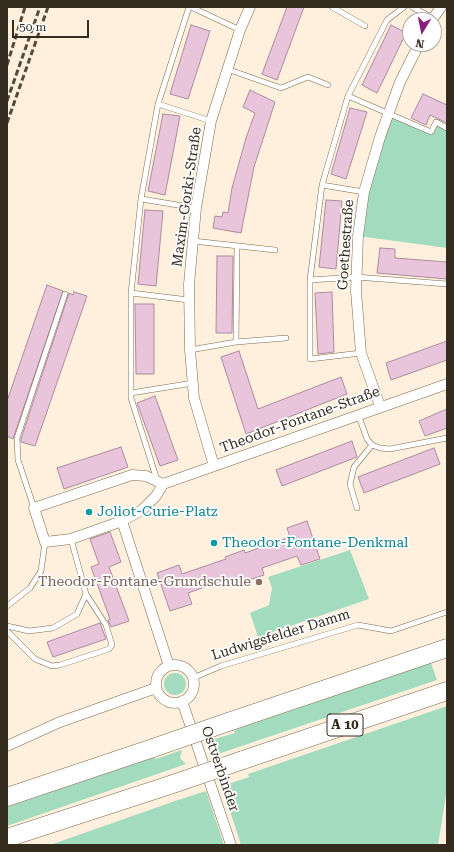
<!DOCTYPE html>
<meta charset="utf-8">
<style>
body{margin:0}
#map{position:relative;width:454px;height:852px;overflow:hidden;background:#fef0dd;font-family:"Roboto Serif",serif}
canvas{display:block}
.frame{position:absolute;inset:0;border:8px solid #342c1f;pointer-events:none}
.north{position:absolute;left:402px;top:12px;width:40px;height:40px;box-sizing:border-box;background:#fff;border:1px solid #aeaba5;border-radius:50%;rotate:190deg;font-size:11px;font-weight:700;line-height:16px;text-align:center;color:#342c1f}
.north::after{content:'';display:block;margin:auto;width:14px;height:18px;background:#8d1c7f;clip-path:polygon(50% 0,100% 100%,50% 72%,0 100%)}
.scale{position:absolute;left:12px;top:20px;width:77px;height:18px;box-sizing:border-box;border:2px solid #342c1f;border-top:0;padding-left:5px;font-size:12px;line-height:14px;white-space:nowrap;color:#342c1f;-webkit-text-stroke:3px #fff;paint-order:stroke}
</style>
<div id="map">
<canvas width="454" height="852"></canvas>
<div class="frame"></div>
<div class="north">N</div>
<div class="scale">50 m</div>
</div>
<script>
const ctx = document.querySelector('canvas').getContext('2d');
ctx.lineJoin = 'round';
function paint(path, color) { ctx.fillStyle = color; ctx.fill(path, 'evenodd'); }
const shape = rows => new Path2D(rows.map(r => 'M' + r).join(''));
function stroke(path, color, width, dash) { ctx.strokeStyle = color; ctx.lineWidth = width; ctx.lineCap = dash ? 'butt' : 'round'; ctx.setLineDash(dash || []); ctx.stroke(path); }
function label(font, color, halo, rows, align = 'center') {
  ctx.font = font + ' "Roboto Serif",serif'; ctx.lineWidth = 3.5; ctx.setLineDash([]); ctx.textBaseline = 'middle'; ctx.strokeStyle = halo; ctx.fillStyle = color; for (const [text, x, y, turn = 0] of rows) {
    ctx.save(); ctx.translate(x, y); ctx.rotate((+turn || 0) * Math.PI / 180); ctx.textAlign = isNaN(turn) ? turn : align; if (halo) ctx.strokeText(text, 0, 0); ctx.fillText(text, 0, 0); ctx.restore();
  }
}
const green = shape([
 [389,113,431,132,436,122,447,128,447,248,358,236,364,192],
 [350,550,369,599,258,637,250,613,269,605,272,588,268,577],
 [431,663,437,680,215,755,217,748,211,740,235,733,234,730],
 '164 684a11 11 0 1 1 22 0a11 11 0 1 1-22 0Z',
 [447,706,447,788,438,845,241,845,222,786,249,777,248,774],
 [182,750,180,758,186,764,7,826,7,807,155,757,156,759],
 [206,791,224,845,50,845,175,801]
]);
const building = shape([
 [287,7,304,7,277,80,262,74,287,7],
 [191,25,210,31,188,99,170,94,191,25],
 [391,25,406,33,377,93,362,85,391,25],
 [250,90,275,102,254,167,241,233,213,228,215,216,222,217,223,212,228,213,232,188,246,138,255,113,243,107,250,90],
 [423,94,447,105,447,123,430,115,426,125,411,118,423,94],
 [350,108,367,112,346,179,331,174,350,108],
 [163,114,180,116,165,195,148,191,163,114],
 [326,200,342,201,336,269,319,267,326,200],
 [145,210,163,211,156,286,138,284,145,210],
 [380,248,395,249,395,258,447,262,447,279,377,273,380,248],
 [217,256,233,256,232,333,216,333,217,256],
 [47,285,63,291,13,439,7,436,7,401,47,285],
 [74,292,87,296,35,446,21,442,21,439,69,293,73,295,74,292],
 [332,292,334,352,318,354,315,293,332,292],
 [135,304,154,304,154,374,136,374,135,304],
 [447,341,447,360,391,380,386,363,447,341],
 [239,351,258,409,341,377,347,394,246,434,221,357,239,351],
 [155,396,178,460,160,466,137,403,155,396],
 [447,409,447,428,425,436,419,421,447,409],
 [352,441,357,457,282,486,276,470,352,441],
 [121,447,128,467,64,489,57,468,121,447],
 [434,448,440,464,364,493,358,477,434,448],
 [307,521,320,559,301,565,297,556,262,568,264,575,227,587,225,580,188,593,192,604,170,611,157,573,179,565,182,574,226,559,225,557,244,550,245,553,290,537,287,528,307,521],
 [110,532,121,562,109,567,129,621,111,627,108,620,110,619,91,567,99,564,90,539,110,532],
 [100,623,106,639,53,657,47,642,100,623]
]);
const service = shape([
 [191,7,240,30],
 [332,7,365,26],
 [412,7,433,18],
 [227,69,281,88,308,77,328,85],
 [348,96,431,132,436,122,447,128],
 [158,104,211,121],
 [322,185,364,192],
 [141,199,196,208],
 [193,241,275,250],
 [310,280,356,277,447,284],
 [131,293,189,300],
 [236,342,237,246],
 [190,350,236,342,286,338],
 [361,353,310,359,310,280,322,185,348,96,387,20,404,7],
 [131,393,193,383],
 [358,414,367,439,372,445,380,448,390,449,447,438],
 [157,480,131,398,131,293,141,199,158,104,189,7],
 [34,508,18,460,17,438,65,294],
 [357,508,350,484,354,467,372,445],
 [7,606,30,588,41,571,45,542],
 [7,626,29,631,53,628,77,614,86,594,71,539],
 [7,631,35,659,52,666,60,665,109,649,112,645,106,625,86,594],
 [193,678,221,666,358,625,391,631,447,612]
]);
const minor = shape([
 [432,20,441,7],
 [380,406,361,353,356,291,358,236,364,192,380,137,400,82,419,44],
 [214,466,194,398,190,350,189,284,196,208,211,121,240,30,250,7],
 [132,475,146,476,163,484,156,496,142,510,122,521,71,539,45,542,34,508,132,475],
 [163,484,447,384],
 [122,521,169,666],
 '156 684a19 19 0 1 1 38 0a19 19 0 1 1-38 0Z',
 [182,701,231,845],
 [7,746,60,722,156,688]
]);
const motorway = shape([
 [231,721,447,648],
 [243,760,447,691],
 [7,797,153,748],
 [7,838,170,785]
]);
const rail = shape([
 [7,65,25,7],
 [7,101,40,7],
 [7,123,48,7]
]);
const motorwayBridge = shape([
 [153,748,231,721],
 [170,785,243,760]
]);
const markers = [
 [89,512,4,"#0f9aa8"],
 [214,543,4,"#0f9aa8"],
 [259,582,4,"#8d6e63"]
];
const shields = [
 [345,725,36]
];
const shieldNames = [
 ["A 10",345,725]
];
const streetNames = [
 ["Maxim-Gorki-Straße",187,197,-82],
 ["Goethestraße",346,245,-86],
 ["Theodor-Fontane-Straße",300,420,-20],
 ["Ludwigsfelder Damm",281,635,-17],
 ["Ostverbinder",220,769,71]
];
const cultureNames = [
 ["Joliot-Curie-Platz",97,512],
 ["Theodor-Fontane-Denkmal",222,543]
];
const educationNames = [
 ["Theodor-Fontane-Grundschule",251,582]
];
paint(green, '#a2dbbd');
paint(building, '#e8c5db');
stroke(building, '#ac8ba0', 1);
stroke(service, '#7c694b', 6);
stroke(minor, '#7c694b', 11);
stroke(motorway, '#7c694b', 19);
stroke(service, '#fff', 5);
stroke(minor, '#fff', 10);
stroke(motorway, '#fff', 18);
stroke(rail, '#544b3d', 3, [6, 3]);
stroke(motorwayBridge, '#7c694b', 19, []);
stroke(motorwayBridge, '#fff', 18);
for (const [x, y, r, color] of markers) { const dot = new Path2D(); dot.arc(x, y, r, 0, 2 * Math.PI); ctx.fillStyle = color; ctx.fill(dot); stroke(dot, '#fff', 1.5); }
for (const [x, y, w] of shields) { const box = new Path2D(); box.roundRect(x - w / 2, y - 11, w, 22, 3); ctx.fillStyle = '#fff'; ctx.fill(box); stroke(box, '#342c1f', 1); }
label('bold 13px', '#342c1f', null, shieldNames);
label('14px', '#342c1f', '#fff', streetNames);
label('14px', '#0d838f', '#fff', cultureNames, 'left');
label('14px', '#785e54', '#fff', educationNames, 'right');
</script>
